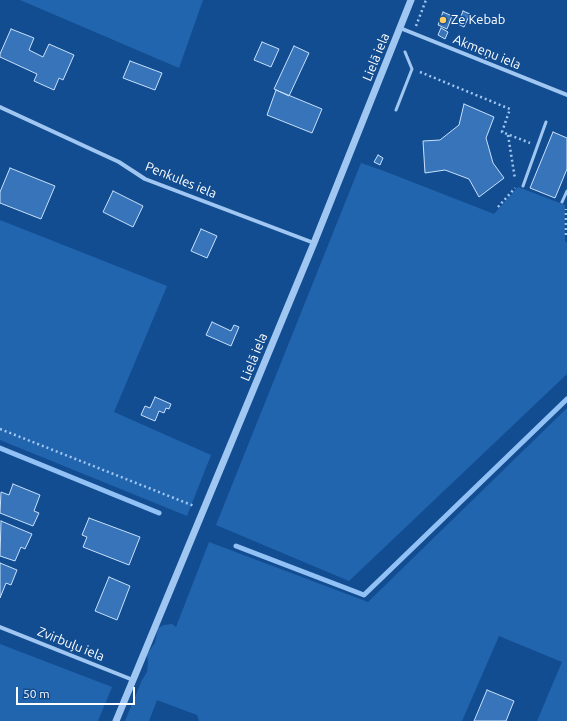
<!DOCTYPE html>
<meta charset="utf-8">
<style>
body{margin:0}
#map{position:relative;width:567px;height:721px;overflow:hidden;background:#134d91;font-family:Ubuntu,sans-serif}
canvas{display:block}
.scale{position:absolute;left:16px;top:687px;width:119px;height:18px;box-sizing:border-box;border:2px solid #fff;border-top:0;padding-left:5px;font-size:12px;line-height:14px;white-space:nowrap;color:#fff;-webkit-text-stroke:3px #134d91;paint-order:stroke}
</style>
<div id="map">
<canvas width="567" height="721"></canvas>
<div class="scale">50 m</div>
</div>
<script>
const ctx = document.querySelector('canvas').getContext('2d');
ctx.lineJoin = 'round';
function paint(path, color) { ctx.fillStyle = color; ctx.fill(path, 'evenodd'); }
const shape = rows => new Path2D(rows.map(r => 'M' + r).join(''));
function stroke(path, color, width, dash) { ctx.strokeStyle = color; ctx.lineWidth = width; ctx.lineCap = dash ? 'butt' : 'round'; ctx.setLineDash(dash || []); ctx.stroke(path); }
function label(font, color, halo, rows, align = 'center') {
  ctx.font = font + ' Ubuntu,sans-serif'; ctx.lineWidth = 3; ctx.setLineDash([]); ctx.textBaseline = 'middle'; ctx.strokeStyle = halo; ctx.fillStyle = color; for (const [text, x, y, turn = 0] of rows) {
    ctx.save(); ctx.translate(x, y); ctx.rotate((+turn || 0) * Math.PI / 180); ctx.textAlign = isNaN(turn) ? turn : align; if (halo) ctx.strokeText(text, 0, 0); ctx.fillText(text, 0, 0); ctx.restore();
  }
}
const green = shape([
 [20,0,203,0,179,68],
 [361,163,384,171,494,214,518,187,565,205,565,241,567,243,567,374,349,581,216,525],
 [0,220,167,286,114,412,211,455,187,516,0,440],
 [567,408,567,721,537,721,562,662,499,636,462,721,199,721,197,715,157,700,149,721,125,721,142,680,147,672,148,663,147,654,155,643,158,628,164,625,172,624,176,627,209,542,368,602],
 [0,644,112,687,98,721,0,721]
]);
const stream = shape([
 [0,448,159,513],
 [236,546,364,595,567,399]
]);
const building = shape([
 [463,11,470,14,464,27,458,24,463,11],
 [443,12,452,16,447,29,438,25,443,12],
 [441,28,448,32,445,39,438,35,441,28],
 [11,29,34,38,29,50,43,57,49,44,74,55,63,80,59,78,54,90,34,81,37,74,0,57,0,54,11,29],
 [262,42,279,49,271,67,254,60,262,42],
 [294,46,309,53,289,96,274,89,294,46],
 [130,61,162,73,155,90,123,78,130,61],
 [276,90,322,109,312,133,267,115,276,90],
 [464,104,494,117,486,138,493,163,504,178,479,197,469,179,445,170,425,173,423,141,440,140,459,125,464,104],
 [553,132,567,138,567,169,555,198,530,188,553,132],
 [378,155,383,158,380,165,374,162,378,155],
 [10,168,55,186,41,219,0,203,0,192,10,168],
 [113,191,143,206,133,227,103,212,113,191],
 [201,229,217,236,207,258,191,251,201,229],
 [212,322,231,331,234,325,239,327,231,346,206,335,212,322],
 [155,397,171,404,169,409,166,408,164,413,159,411,155,421,141,415,145,406,150,408,155,397],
 [13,484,40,495,34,511,39,513,33,526,0,513,1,492,9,495,13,484],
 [89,518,140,537,129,565,83,547,87,537,82,535,89,518],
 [1,521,32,534,25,549,21,547,15,561,0,556,1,521],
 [0,563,17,570,11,585,6,583,0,598,0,563],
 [109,577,130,586,117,620,95,611,109,577],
 [487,690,514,701,506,721,474,721,487,690]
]);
const path = shape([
 [416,26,426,0],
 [420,72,510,109,502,132,530,143],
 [508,135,515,179],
 [498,207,515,188],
 [566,235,566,209],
 [0,429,194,506]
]);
const service = shape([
 [396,110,412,69,405,52],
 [523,186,546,122],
 [562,202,567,191]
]);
const minor = shape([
 [400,28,567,95],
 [0,107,119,162,145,179,314,243],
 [0,627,133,680]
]);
const tertiary = shape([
 [116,721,314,243,411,0]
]);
const markers = [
 [443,20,4,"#ffce61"]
];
const poiNames = [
 ["Ze Kebab",451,20]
];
const streetNames = [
 ["Akmeņu iela",487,52,22],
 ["Lielā iela",376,57,-68],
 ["Penkules iela",181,180,22],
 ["Lielā iela",254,357,-68],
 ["Zvirbuļu iela",71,644,22]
];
paint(green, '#2265af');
stroke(stream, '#92c2f5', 5);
paint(building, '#3774b9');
stroke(building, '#c8e1fc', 1);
stroke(path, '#a0c7f2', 2.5, [2, 3]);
stroke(service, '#a0c7f2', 3);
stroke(minor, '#a0c7f2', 4);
stroke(tertiary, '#a0c7f2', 7);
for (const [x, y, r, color] of markers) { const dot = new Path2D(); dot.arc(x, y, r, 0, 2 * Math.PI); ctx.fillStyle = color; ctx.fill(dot); stroke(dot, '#134d91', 1.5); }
label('13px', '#fff', '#134d91', poiNames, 'left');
label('13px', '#fff', '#134d91', streetNames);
</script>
